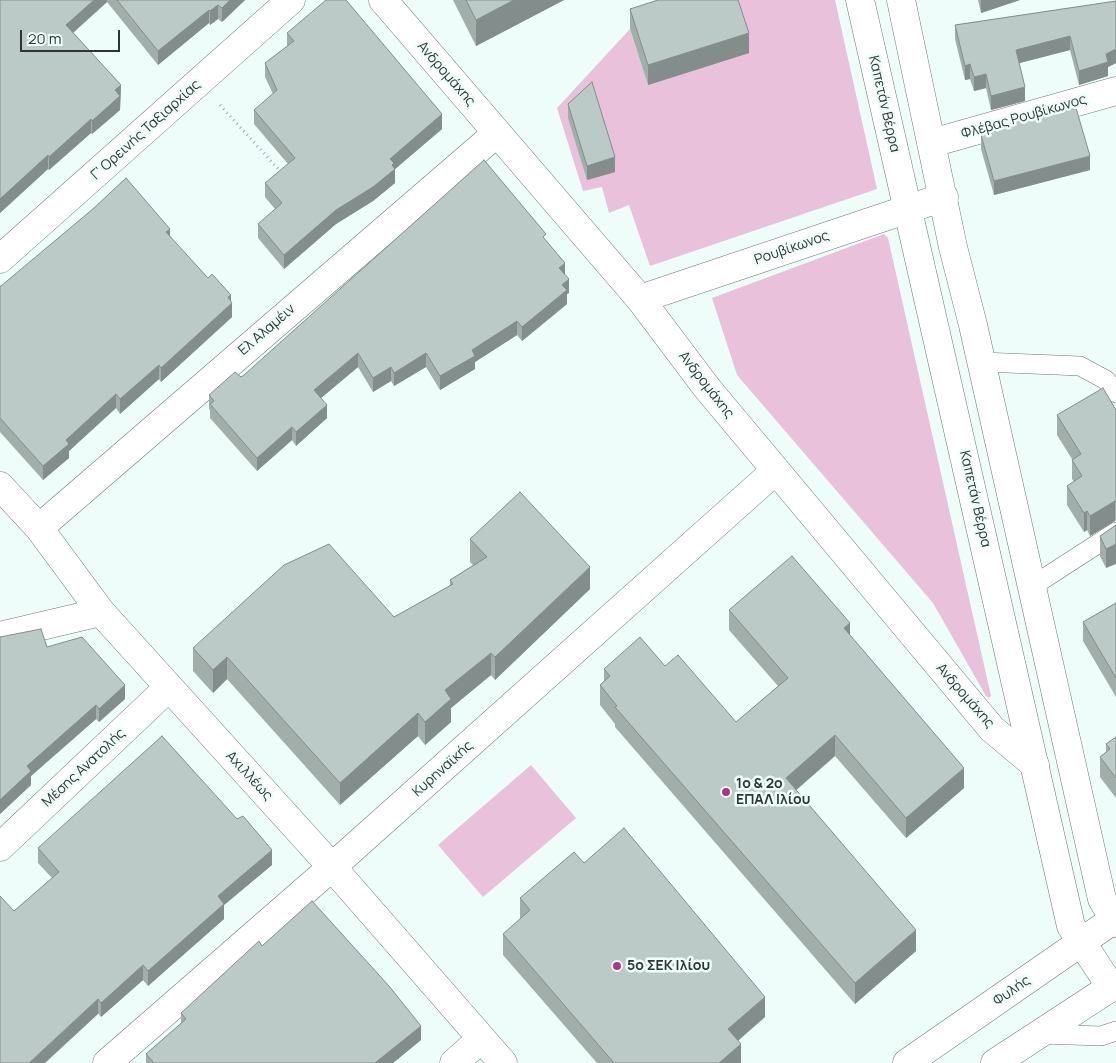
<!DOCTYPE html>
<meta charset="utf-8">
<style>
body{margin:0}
#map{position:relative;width:1116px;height:1063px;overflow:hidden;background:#eefdf9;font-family:Manrope,sans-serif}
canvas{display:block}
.scale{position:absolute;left:20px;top:30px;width:100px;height:22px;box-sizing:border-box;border:2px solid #2f3534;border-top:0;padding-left:6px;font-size:15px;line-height:18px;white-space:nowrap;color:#2f3534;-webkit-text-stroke:4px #eefdf9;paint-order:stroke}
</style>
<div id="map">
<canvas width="1116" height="1063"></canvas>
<div class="scale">20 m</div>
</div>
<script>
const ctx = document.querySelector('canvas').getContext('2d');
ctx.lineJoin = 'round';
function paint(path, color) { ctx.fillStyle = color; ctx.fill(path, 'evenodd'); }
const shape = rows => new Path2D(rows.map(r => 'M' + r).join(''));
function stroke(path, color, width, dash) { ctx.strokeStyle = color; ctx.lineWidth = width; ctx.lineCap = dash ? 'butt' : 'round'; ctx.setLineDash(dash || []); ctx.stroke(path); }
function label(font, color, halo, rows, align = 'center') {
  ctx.font = font + ' Manrope,sans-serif'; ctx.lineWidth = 5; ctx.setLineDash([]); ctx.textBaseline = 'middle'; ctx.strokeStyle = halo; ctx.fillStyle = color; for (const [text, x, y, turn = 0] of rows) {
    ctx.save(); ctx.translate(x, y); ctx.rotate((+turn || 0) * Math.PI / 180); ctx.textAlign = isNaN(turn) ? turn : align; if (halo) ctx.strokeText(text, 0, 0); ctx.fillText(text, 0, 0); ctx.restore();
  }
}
const green = shape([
 [732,0,835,0,877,189,650,266,629,205,609,213,602,187,583,191,557,108,630,29,648,85],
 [884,234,888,238,991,696,989,698,986,696,933,603,737,375,712,298],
 [531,765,576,818,483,897,438,845]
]);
const path = shape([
 [220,105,281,172]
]);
const lane = shape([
 [982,362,1080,366,1106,380,1116,393],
 [1031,587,1116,532],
 [1040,1034,1101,1036,1116,1031]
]);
const street = shape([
 [383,0,640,299,707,388,992,729,1035,765],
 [932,143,1116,91],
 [0,259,291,0],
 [640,299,944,197],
 [0,486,39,528,101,612,332,867,503,1063],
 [39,528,497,133],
 [0,636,101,612],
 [0,847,168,688],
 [107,1063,332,867,775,471],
 [454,1063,481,1039]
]);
const secondary = shape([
 [860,0,1071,926,1111,987],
 [901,0,953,247,973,325,1102,899,1116,923]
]);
const primary = shape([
 [907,1063,1116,918],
 [995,1063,1116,984]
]);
const wall = shape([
 [0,0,245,0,222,22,218,19,210,25,209,23,158,65,107,2,73,33,121,85,120,110,92,134,91,133,49,170,48,169,0,213],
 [453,0,564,0,476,46],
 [978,0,1020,0,981,13],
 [1116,1,1116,63,1108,67,1108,76,1079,85,1070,50,1019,63,1025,101,991,110,986,88,974,91,970,79,965,80,955,39,955,25],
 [630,9,749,53,648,85,630,29],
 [287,33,442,129,395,169,395,183,373,201,336,224,284,269,258,238,258,224,275,209,265,197,265,183,288,164,254,124,254,110,273,94,265,77,265,63,287,46],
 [568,104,615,172,587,180,568,118],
 [998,127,1090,170,994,195,981,149,981,135,998,130],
 [170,237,208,278,231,301,232,317,161,382,159,379,120,414,116,408,69,451,69,458,43,480,0,432,0,286,1,286],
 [546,241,565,275,569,293,567,294,567,304,522,341,517,335,475,362,475,369,440,390,426,367,394,386,391,381,373,392,358,367,321,398,327,418,296,446,292,440,257,471,210,418,210,410,209,409,209,395,241,377],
 [1116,410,1116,521,1115,521,1090,536,1087,530,1084,532,1067,505,1067,486,1074,482,1072,479,1072,459,1057,435,1057,415],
 [1116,525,1106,568,1100,556,1100,536],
 [470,539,590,589,495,680,491,675,451,708,451,722,425,745,418,736,340,805,227,679,213,693,193,671,193,648,394,617,450,586,450,580,473,565,470,562],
 [1116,603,1116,697,1083,641,1083,622],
 [729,610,850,635,964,788,906,838,835,756,796,790,916,951,855,1004,615,727,615,724,600,705,600,685,604,681,604,669,665,666,736,722,778,686,729,630],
 [47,647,125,699,99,722,96,719,31,776,31,785,0,814],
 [1116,737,1116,798,1100,777,1100,757,1106,752,1106,744],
 [38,848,272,865,224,905,224,919,148,986,143,980,101,1017,14,911,52,878,38,863],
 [584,863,765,1017,738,1041,741,1063,597,1063,503,955,503,934,520,919,520,898],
 [262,946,421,1040,393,1063,146,1063,146,1054,181,1023,181,1013]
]);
const shadedWall = shape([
 [94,0,107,0,107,2,66,39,66,25],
 [230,0,245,0,222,22,222,8],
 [514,0,564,0,476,46,476,20],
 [981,0,1020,0,981,13],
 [218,5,218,19,210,25,210,11],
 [209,10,209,23,158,65,158,51],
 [749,33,749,53,648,85,648,65],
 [1070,36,1070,50,1016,64,1016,50],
 [1116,49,1116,63,1108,67,1108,76,1079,85,1079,71,1106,54],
 [970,64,970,79,965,80,965,66],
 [986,74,986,88,974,91,974,77],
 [121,85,120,110,92,134,92,121,115,90],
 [1025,87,1025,101,991,110,991,96],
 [442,114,442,129,394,170,395,169,395,183,373,201,336,224,284,269,284,255,390,159],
 [91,119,91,133,49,170,49,157],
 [48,155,48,169,0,213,0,199],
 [1090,156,1090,170,994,195,994,181],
 [615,157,615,172,587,180,587,166],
 [170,229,170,243,166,232],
 [565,263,565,277,559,268],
 [569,279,569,293,567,294,567,304,522,341,522,327,562,285],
 [231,295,231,304,232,303,232,317,161,382,161,368,228,297],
 [517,321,517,335,475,362,475,369,440,390,440,376,472,350],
 [358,353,358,367,314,404,314,390],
 [426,353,426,367,394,386,394,373],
 [159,365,159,379,120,414,120,399],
 [391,367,391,381,373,392,373,378],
 [116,394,116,408,69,451,69,458,43,480,43,466,66,440],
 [327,405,327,418,296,446,296,432],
 [292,427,292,440,257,471,257,458],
 [1115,501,1115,521,1090,536,1090,516],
 [1087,511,1087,530,1084,532,1084,513],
 [1116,544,1116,564,1106,568,1106,549],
 [590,567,590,589,495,680,495,657],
 [850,623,850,643,844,628],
 [491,653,491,675,451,708,451,722,425,745,425,722,445,690],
 [227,657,227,679,213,693,213,670],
 [125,685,125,699,99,722,99,709],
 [96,705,96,719,31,776,31,785,0,814,0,800,27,766],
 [418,713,418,736,340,805,340,783],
 [835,735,835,756,786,799,786,778],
 [964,768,964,788,906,838,906,818],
 [272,850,272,865,224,905,224,919,148,986,148,971,218,896],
 [916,930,916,951,855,1004,855,983],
 [143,965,143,980,101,1017,101,1003],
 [765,997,765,1017,728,1049,728,1029],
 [98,999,98,1014,45,1063,29,1063],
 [421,1026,421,1040,393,1063,375,1063],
 [741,1044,741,1063,719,1063]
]);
const building = shape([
 [0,0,94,0,66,25,121,85,115,90,120,96,92,121,91,119,49,157,48,155,0,199,0,0],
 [117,0,230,0,222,8,218,5,210,11,209,10,158,51,117,0],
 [326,0,346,0,442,114,390,159,394,163,392,165,395,169,373,187,336,210,284,255,258,224,282,203,265,183,295,158,254,110,277,90,265,63,294,41,287,33,326,0],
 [466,0,514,0,476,20,466,0],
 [658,0,738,0,749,33,648,65,630,9,658,0],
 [1116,1,1116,49,1106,54,1108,62,1079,71,1070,36,1016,50,1025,87,991,96,986,74,974,77,970,64,965,66,955,25,1116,1],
 [592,82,615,157,587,166,568,104,592,82],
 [1076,108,1090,156,994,181,981,135,999,130,998,127,1032,117,1033,120,1076,108],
 [484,160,546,234,543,237,565,263,559,268,569,279,562,285,567,290,522,327,517,321,472,350,475,356,440,376,426,353,394,373,391,367,373,378,358,353,314,390,327,405,296,432,292,427,257,458,210,404,214,401,209,395,235,372,241,377,244,375,484,160],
 [126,178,170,229,166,232,208,278,212,274,231,295,228,297,232,303,161,368,159,365,120,399,116,394,66,440,69,444,43,466,0,418,0,286,1,286,94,208,126,178],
 [1103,388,1116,410,1116,502,1115,501,1090,516,1087,511,1084,513,1067,486,1082,476,1072,460,1081,454,1057,415,1103,388],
 [520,492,590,567,495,657,491,653,445,690,451,699,425,722,418,713,340,783,227,657,213,670,193,648,284,565,329,544,394,617,453,584,450,580,487,557,470,539,520,492],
 [1116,525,1116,544,1106,549,1100,536,1116,525],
 [792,556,850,623,844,628,964,768,906,818,835,735,786,778,916,930,855,983,615,707,617,706,600,685,610,676,604,669,640,637,665,666,678,655,736,722,788,678,729,610,792,556],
 [1116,603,1116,678,1083,622,1116,603],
 [41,629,47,647,82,637,125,685,99,709,96,705,27,766,31,771,0,800,0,637,41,629],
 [162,736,237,819,243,816,272,850,218,896,224,904,148,971,143,965,101,1003,98,999,29,1063,0,1063,0,896,14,911,59,872,38,848,162,736],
 [1116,737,1116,778,1100,757,1110,749,1106,744,1116,737],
 [624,828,765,997,728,1029,741,1044,719,1063,614,1063,503,934,530,910,520,898,574,852,584,863,624,828],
 [312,901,389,986,421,1026,375,1063,154,1063,146,1054,186,1019,181,1013,259,941,262,946,312,901]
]);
const markers = [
 [726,792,5,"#ad368d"],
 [617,966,5,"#ad368d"]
];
const streetNames = [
 ["Ανδρομάχης",446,74,49],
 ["Καπετάν Βέρρα",884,104,77],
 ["Φλέβας Ρουβίκωνος",1024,117,-16],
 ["Γ' Ορεινής Ταξιαρχίας",146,130,-42],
 ["Ρουβίκωνος",792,248,-19],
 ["Ελ Αλαμέιν",267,330,-41],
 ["Ανδρομάχης",706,385,52],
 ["Καπετάν Βέρρα",975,499,77],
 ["Ανδρομάχης",965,696,49],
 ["Μέσης Ανατολής",84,768,-43],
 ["Κυρηναϊκής",443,769,-42],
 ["Αχιλλέως",249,776,47],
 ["Φυλής",1012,991,-35]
];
const poiNames = [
 ["1ο & 2ο",736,784],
 ["ΕΠΑΛ Ιλίου",736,800],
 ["5ο ΣΕΚ Ιλίου",627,966]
];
paint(green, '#e9c1da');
stroke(lane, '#6b7975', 20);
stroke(street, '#6b7975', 29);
stroke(secondary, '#6b7975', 29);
stroke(primary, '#6b7975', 29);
stroke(path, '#9faaa7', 3, [1, 4]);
stroke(lane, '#fff', 19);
stroke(street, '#fff', 28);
stroke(secondary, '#fff', 28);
stroke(primary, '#fff', 28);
paint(wall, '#a1aeaa');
paint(shadedWall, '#838d8b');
paint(building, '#bbcac6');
stroke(building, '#838d8b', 1);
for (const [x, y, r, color] of markers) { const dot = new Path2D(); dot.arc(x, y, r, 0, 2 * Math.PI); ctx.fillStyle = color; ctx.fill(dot); stroke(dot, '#eefdf9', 2); }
label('14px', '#2f3534', '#eefdf9', streetNames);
label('bold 14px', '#2f3534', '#eefdf9', poiNames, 'left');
</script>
